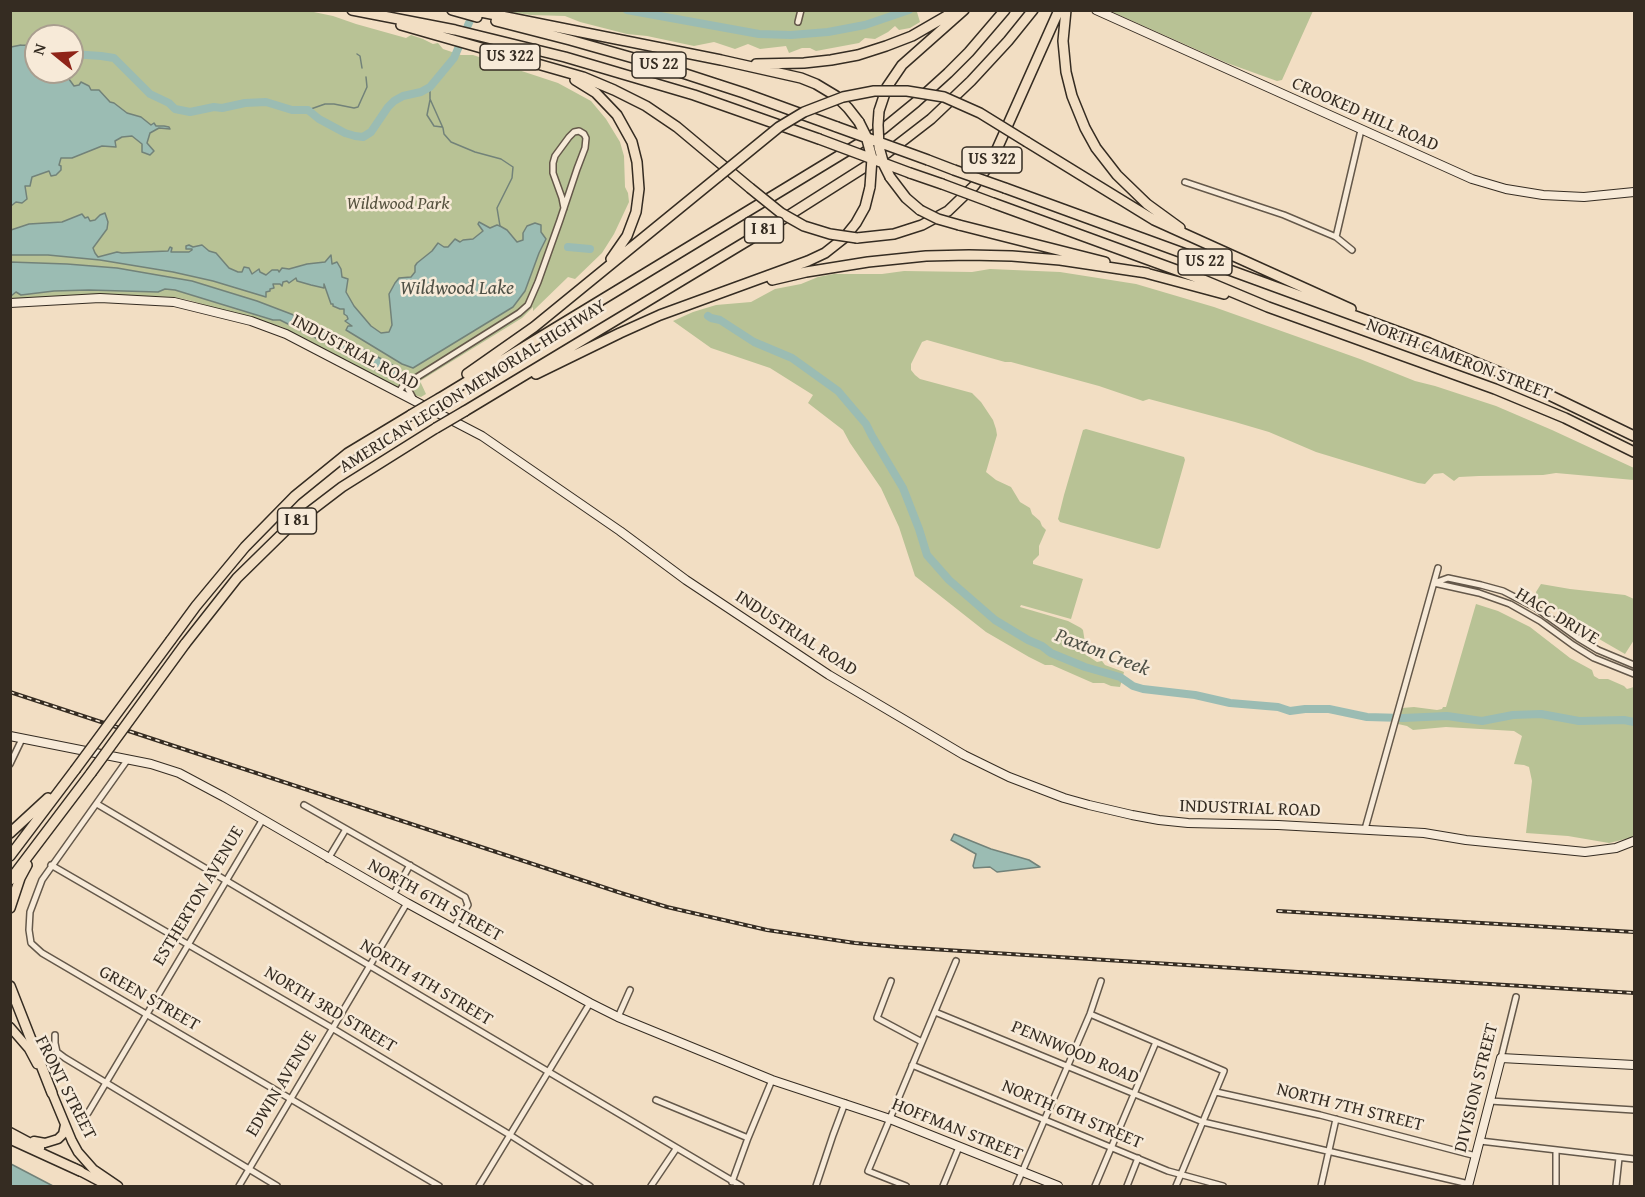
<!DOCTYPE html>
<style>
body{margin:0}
#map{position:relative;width:1645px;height:1197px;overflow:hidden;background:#f2dec3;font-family:"Gentium Book Plus",serif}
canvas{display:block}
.frame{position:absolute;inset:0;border:12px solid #352c22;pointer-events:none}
.north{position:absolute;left:24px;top:24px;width:60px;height:60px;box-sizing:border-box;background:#f7ead8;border:2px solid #a99e8f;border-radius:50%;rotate:288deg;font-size:16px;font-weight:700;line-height:24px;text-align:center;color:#352c22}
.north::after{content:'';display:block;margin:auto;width:21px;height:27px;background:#8f2418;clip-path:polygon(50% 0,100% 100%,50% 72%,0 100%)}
</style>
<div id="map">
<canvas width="1645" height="1197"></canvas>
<div class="frame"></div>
<div class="north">N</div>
</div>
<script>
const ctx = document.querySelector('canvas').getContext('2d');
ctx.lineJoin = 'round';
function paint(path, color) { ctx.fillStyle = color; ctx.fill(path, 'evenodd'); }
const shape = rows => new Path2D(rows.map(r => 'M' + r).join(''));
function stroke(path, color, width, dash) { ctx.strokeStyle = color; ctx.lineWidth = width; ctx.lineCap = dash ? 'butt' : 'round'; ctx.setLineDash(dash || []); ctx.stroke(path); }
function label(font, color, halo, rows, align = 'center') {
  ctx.font = font + ' "Gentium Book Plus",serif'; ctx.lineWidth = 5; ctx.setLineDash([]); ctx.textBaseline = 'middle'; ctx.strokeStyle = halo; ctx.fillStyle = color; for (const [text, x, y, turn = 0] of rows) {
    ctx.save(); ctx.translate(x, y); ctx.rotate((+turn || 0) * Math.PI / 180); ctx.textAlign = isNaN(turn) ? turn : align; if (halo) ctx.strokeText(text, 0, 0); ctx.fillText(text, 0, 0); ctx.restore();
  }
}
const green = shape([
 [294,10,309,11,333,16,356,24,406,38,411,35,423,39,433,44,438,43,443,49,461,55,473,55,558,83,591,101,606,119,620,142,624,156,625,187,628,193,629,202,614,234,602,253,575,279,568,277,533,311,533,307,522,318,420,381,426,394,421,397,407,393,282,327,188,300,173,297,90,294,11,300,11,11],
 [36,36,72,36,72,72,36,72],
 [501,11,921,11,917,12,920,22,910,28,899,30,895,26,888,32,875,39,865,38,859,43,816,51,810,48,802,48,789,53,786,46,760,49,748,44,735,49,714,42,694,46,647,36,627,34,580,22,565,16,531,15],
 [1110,11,1313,11,1282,80,1277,81,1227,63],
 [990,269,1060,272,1136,284,1214,307,1360,359,1415,381,1435,386,1496,406,1552,430,1634,468,1634,480,1556,473,1543,475,1479,476,1459,477,1454,481,1443,473,1434,474,1425,484,1418,483,1316,452,1269,432,1235,422,1149,399,1143,401,1099,386,1011,362,1005,362,927,340,922,342,911,364,911,370,915,375,920,379,972,393,981,402,993,420,996,429,997,435,986,472,996,480,1011,487,1020,502,1030,508,1032,514,1040,521,1042,526,1046,530,1039,546,1039,555,1033,561,1033,564,1083,579,1071,619,1021,605,1020,607,1068,621,1081,628,1083,630,1085,643,1082,647,1085,654,1097,662,1102,661,1105,665,1124,672,1120,687,1111,686,1104,683,1093,683,1052,665,1045,665,1029,657,986,632,915,576,899,527,881,488,850,443,843,430,808,403,813,395,770,368,711,348,673,321,693,312,716,305,751,302,775,289,801,284,818,277,834,274,882,274,904,271,972,272],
 [1086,429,1184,457,1185,460,1160,548,1157,549,1060,522,1058,519,1064,495,1083,430],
 [1541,584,1570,589,1625,595,1634,599,1634,640,1625,654,1587,632,1557,609,1537,598,1536,592],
 [1476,604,1498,611,1530,627,1570,658,1592,670,1594,676,1599,679,1608,679,1624,686,1627,689,1634,687,1634,836,1630,838,1609,843,1568,836,1526,833,1532,781,1529,767,1524,765,1514,764,1522,736,1514,731,1446,727,1413,730,1407,726,1398,724,1402,708,1414,707,1437,710,1442,709,1443,707,1446,707]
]);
const water = shape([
 [21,45,36,46,36,72,42,72,42,74,46,75,50,72,59,72,66,75,74,86,79,85,81,82,89,86,91,90,99,90,110,102,114,103,127,113,141,117,151,125,154,123,156,126,164,126,169,127,170,129,159,128,150,133,147,143,154,151,150,155,142,152,142,144,132,136,122,137,115,141,116,147,102,146,72,158,61,158,59,165,61,166,61,170,56,175,51,176,49,171,32,177,30,186,25,186,27,199,22,203,16,202,11,206,11,47,21,45],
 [105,213,108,222,107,229,93,248,95,253,98,257,117,252,122,253,168,251,170,247,172,248,171,252,189,252,192,250,192,249,186,249,186,246,189,245,193,247,202,245,209,251,216,253,229,268,238,272,242,272,244,267,249,268,252,274,259,269,260,272,266,275,272,270,278,270,279,272,282,268,289,269,307,264,325,262,331,255,332,264,337,262,341,269,342,277,348,279,346,292,354,306,371,326,381,333,389,332,392,325,389,294,395,283,399,278,411,277,415,272,415,266,417,263,432,251,438,243,444,247,448,247,455,239,460,242,463,240,473,239,483,231,478,224,479,222,490,228,497,225,500,226,507,230,517,242,523,240,523,233,527,226,535,223,541,225,541,232,546,239,539,253,525,291,513,307,413,368,402,364,346,330,348,326,352,326,345,321,348,319,347,316,344,314,344,309,340,309,333,306,333,304,331,304,324,284,324,288,311,285,297,281,296,278,289,283,287,281,283,282,282,286,280,284,273,284,274,288,270,289,270,291,266,292,266,297,213,281,173,272,100,260,48,255,11,255,11,230,29,224,62,222,82,214,85,218,88,217,90,221,95,220,100,215,105,213],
 [10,262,67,264,117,268,192,281,257,301,312,322,391,364,400,370,403,374,403,377,396,381,346,353,280,320,273,320,175,290,165,289,158,292,89,290,54,291,21,295,16,292,11,296,10,262],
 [954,834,991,849,1029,860,1040,867,997,872,990,867,974,868,973,866,976,854,951,840,954,834],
 [10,1164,11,1164,53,1186,11,1186,10,1164]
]);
const stream = shape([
 [357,54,360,56,362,68],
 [430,87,430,99,443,128,444,134,451,142,475,152,501,159,513,167,512,178,497,208,500,226],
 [430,100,427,115,434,126,442,127],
 [308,110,325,104,334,104,354,108,358,107,367,87,366,77]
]);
const river = shape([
 [627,10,759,34,791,35,828,32,865,25,909,10],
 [72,54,101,56,114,58,150,94,169,103,175,109,190,112,214,107,222,108,245,103,266,102,292,110,308,110,319,119,345,133,355,136,363,137,371,132,388,107,394,101,403,96,421,92,430,87,454,58,474,11],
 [568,247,590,249],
 [708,316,711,318,720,320,754,342,792,358,838,391,866,424,872,436,903,488,919,529,927,555,949,580,995,620,1028,640,1042,646,1051,653,1085,667,1120,677,1133,686,1143,689,1195,695,1230,703,1278,707,1290,711,1305,709,1329,709,1367,717,1403,718,1447,716,1482,721,1513,715,1541,714,1579,721,1624,720,1634,722]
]);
const street = shape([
 [798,22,801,10],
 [1185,182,1284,215,1336,237,1352,250],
 [1336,237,1361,130],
 [411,381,408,389,414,400],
 [398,393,403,386,519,313,528,305,538,282,560,220,577,169,585,148,586,138,584,134,579,131,574,132,569,137,555,156,553,163,553,173,562,198,564,208],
 [1434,583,1448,578,1481,585,1503,591,1536,608,1578,638,1598,650,1634,665],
 [1434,583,1479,593,1510,604,1540,621,1573,645,1594,658,1634,674],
 [128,759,42,880,30,912,29,930,31,943,42,953,439,1186],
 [10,764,22,739],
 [97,804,741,1186],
 [304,805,465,897,468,905,453,929],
 [1365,829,1438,568],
 [328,859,346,829],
 [51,865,332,1028,510,1135,590,1186],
 [393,895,410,865],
 [891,981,877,1018,922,1042],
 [935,1012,1203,1122,1469,1184],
 [1090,1014,1224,1071,1176,1186],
 [618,1017,630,990],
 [55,1035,55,1043,57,1052,65,1058,277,1186],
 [1501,1058,1516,997],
 [912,1065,1168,1171,1223,1186],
 [1216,1092,1320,1115,1476,1156],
 [656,1100,748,1138],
 [1490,1101,1634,1110],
 [88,1113,263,819],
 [1480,1141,1634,1159],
 [1556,1150,1556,1186],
 [732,1182,748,1138,772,1080],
 [239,1186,407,903],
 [479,1186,590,1003],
 [651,1186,676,1149],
 [816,1186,833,1135,845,1103],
 [906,1186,868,1171,956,961],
 [943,1186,959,1147],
 [1016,1186,1090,1014,1101,981],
 [1095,1186,1156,1042],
 [1127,1186,1138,1158],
 [1321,1186,1336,1119],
 [1616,1186,1619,1158]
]);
const secondary = shape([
 [1096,10,1472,179,1506,189,1543,195,1584,197,1634,192],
 [10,303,100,298,174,302,251,321,286,334,482,436,620,531,686,580,829,675,964,755,1009,777,1064,798,1089,805,1132,815,1159,820,1188,823,1278,825,1424,833,1466,840,1585,852,1616,848,1634,841],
 [10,736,151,764,179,773,224,797,407,903,590,1003,618,1017,772,1080,890,1119,1058,1186],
 [1468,1186,1501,1058,1634,1065]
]);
const primary = shape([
 [10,1027,29,1049,37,1064],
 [50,1088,72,1141,78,1152,93,1169,118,1186],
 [10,1132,40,1148],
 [34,1141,45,1143,58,1139,63,1134,65,1125],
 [74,1168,108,1186]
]);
const highway = shape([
 [352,10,455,30,565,57,694,95,819,139],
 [452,10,477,17],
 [471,10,721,60,801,78,816,84,836,96,848,108,859,122],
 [1066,10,1063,41,1066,72,1072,96,1085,128,1096,148,1117,175,1147,204,1180,228],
 [496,21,570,40,658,65,744,93,837,127],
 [401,25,583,77,614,90,646,106,677,127,750,188],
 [756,64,804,63,831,60,858,55,886,46,912,36,957,10],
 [575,80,596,93,617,115,632,142,637,162,639,189,636,212,627,236,611,259],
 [879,111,887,87,902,65,964,10],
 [1027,142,1154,220,1351,309],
 [928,160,954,170],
 [910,173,942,184],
 [890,177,906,198,920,210],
 [1005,188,1429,343,1516,379,1634,436],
 [993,203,1201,279,1268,307,1495,389,1565,418,1634,452],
 [959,225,1105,262],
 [857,238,894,234,922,225,948,211,974,186,989,165,997,149,1059,10],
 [1142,272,1224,294],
 [772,280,806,272,868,262,926,256,969,255,1012,256,1060,260,1147,273],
 [467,374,534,327,719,176],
 [536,374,620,333,660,315,808,261,825,253,844,238,856,223,865,207,870,187],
 [440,398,883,129,916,102,948,73,969,52,1005,10],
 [465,411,772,226,887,153,931,119,971,81,1008,41,1033,10],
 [171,640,196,606,245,547,295,496,348,453,411,415],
 [185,644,237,578,287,529,342,487,436,428],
 [10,833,48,798],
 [10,856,75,770],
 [10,880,91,773],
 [10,908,20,878,27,865],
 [10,986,52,1093],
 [10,1139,80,1171]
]);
const rail = shape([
 [10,692,621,893,667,907,767,930,855,943,898,947,1634,993],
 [1278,911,1634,932]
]);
const highwayBridge = shape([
 [879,111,878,125,879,147,884,165,890,177],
 [859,122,866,136,872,158,870,187],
 [837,127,928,160],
 [819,139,910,173],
 [954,170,1005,188],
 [719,176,779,127,804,112,843,97,874,91,907,91,944,97,980,113,1027,142],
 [942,184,993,203],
 [750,188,781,213,804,226,830,234,857,238],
 [920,210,938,219,959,225],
 [411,415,440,398],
 [436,428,465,411],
 [75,770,171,640],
 [91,773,185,644]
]);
const shields = [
 [510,57,60],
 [659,65,54],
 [992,160,60],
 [764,230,39],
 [1205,262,54],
 [297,521,39]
];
const shieldNames = [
 ["US 322",510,57],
 ["US 22",659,65],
 ["US 322",992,160],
 ["I 81",764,230],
 ["US 22",1205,262],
 ["I 81",297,521]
];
const streetNames = [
 ["CROOKED HILL ROAD",1365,115,24],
 ["INDUSTRIAL ROAD",355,353,28],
 ["NORTH CAMERON STREET",1459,360,21],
 ["AMERICAN LEGION MEMORIAL HIGHWAY",473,387,-32],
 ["HACC DRIVE",1557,617,31],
 ["INDUSTRIAL ROAD",796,634,33],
 ["INDUSTRIAL ROAD",1250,809,2],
 ["ESTHERTON AVENUE",199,896,-59],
 ["NORTH 6TH STREET",435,901,29],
 ["NORTH 4TH STREET",426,983,31],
 ["GREEN STREET",149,999,30],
 ["NORTH 3RD STREET",330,1010,31],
 ["PENNWOOD ROAD",1075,1053,23],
 ["EDWIN AVENUE",282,1084,-59],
 ["FRONT STREET",65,1088,63],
 ["DIVISION STREET",1477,1088,-76],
 ["NORTH 7TH STREET",1350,1108,14],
 ["NORTH 6TH STREET",1072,1115,23],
 ["HOFFMAN STREET",957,1130,22]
];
const parkNames = [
 ["Wildwood Park",398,204]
];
const waterNames = [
 ["Wildwood Lake",457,289],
 ["Paxton Creek",1102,653,21]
];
paint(green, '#b8c295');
paint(water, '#9bbcb3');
stroke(water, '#728279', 1.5);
stroke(stream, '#728279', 1.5);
stroke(river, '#9bbcb3', 8);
stroke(street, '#64584a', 8);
stroke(secondary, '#352c22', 10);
stroke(primary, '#352c22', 11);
stroke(highway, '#352c22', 12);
stroke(street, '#f7ead8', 5);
stroke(secondary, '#f7ead8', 8);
stroke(primary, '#f2dec3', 8);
stroke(highway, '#f2dec3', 9);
stroke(rail, '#352c22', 4);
stroke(rail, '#f7ead8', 1.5, [4.5]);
stroke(highwayBridge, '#352c22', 12, []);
stroke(highwayBridge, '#f2dec3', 9);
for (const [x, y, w] of shields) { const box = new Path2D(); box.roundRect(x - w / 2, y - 13, w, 26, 4.5); ctx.fillStyle = '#f7ead8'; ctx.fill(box); stroke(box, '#352c22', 1.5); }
label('bold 16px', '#352c22', null, shieldNames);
label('18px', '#352c22', '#f7ead8', streetNames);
label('italic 18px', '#56523f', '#f7ead8', parkNames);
label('italic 20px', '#4e5046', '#f7ead8', waterNames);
</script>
